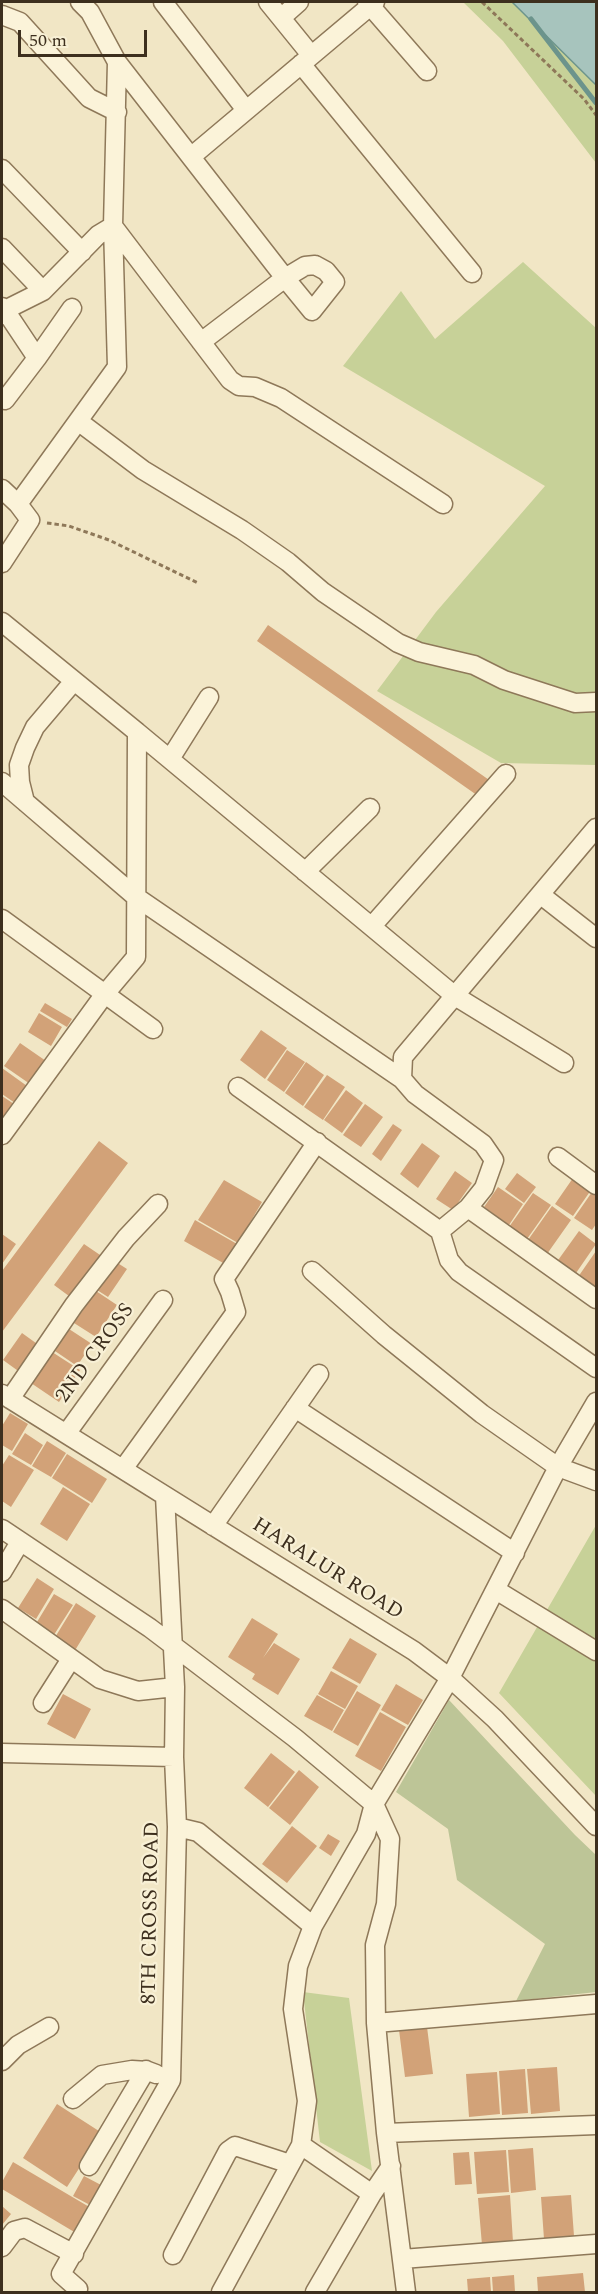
<!DOCTYPE html>
<style>
body{margin:0}
#map{position:relative;width:598px;height:2294px;overflow:hidden;background:#f1e6c5;font-family:Spectral,serif}
canvas{display:block}
.frame{position:absolute;inset:0;border:3px solid #3d2f1e;pointer-events:none}
.scale{position:absolute;left:18px;top:30px;width:129px;height:27px;box-sizing:border-box;border:3px solid #3d2f1e;border-top:0;padding-left:8px;font-size:18px;line-height:21px;white-space:nowrap;color:#3d2f1e;-webkit-text-stroke:4px #f8f0d5;paint-order:stroke}
</style>
<div id="map">
<canvas width="598" height="2294"></canvas>
<div class="frame"></div>
<div class="scale">50 m</div>
</div>
<script>
const ctx = document.querySelector('canvas').getContext('2d');
ctx.lineJoin = 'round';
function paint(path, color) { ctx.fillStyle = color; ctx.fill(path, 'evenodd'); }
const shape = rows => new Path2D(rows.map(r => 'M' + r).join(''));
function stroke(path, color, width, dash) { ctx.strokeStyle = color; ctx.lineWidth = width; ctx.lineCap = dash ? 'butt' : 'round'; ctx.setLineDash(dash || []); ctx.stroke(path); }
function label(font, color, halo, rows, align = 'center') {
  ctx.font = font + ' Spectral,serif'; ctx.lineWidth = 4.5; ctx.setLineDash([]); ctx.textBaseline = 'middle'; ctx.strokeStyle = halo; ctx.fillStyle = color; for (const [text, x, y, turn = 0] of rows) {
    ctx.save(); ctx.translate(x, y); ctx.rotate((+turn || 0) * Math.PI / 180); ctx.textAlign = isNaN(turn) ? turn : align; if (halo) ctx.strokeText(text, 0, 0); ctx.fillText(text, 0, 0); ctx.restore();
  }
}
const green = shape([
 [463,2,512,2,596,85,596,163,503,41],
 [523,262,596,328,596,765,501,763,377,691,436,612,545,486,343,366,401,291,435,339],
 [596,1525,596,1796,499,1693],
 [303,1992,349,1998,372,2171,320,2142]
]);
const cemetery = shape([
 [449,1700,575,1835,596,1855,596,1992,516,2001,545,1944,457,1880,448,1829,396,1792]
]);
const water = shape([
 [512,2,596,2,596,85,512,2]
]);
const stream = shape([
 [531,19,596,103]
]);
const building = shape([
 [268,625,492,782,481,798,257,641],
 [45,1003,72,1019,67,1027,40,1011],
 [39,1013,62,1027,51,1046,28,1032],
 [261,1030,287,1048,265,1079,240,1060],
 [20,1043,46,1061,30,1084,4,1066],
 [287,1050,305,1062,284,1092,267,1080],
 [306,1062,324,1075,303,1106,285,1093],
 [2,1068,27,1086,15,1103,2,1094],
 [327,1075,345,1087,323,1120,304,1107],
 [346,1090,363,1103,342,1133,324,1120],
 [2,1096,14,1104,2,1122],
 [365,1104,383,1117,361,1147,343,1135],
 [393,1124,402,1130,381,1161,372,1154],
 [99,1141,128,1163,2,1332,2,1271],
 [422,1143,440,1156,418,1188,400,1174],
 [455,1171,472,1183,453,1210,436,1199],
 [517,1173,536,1187,524,1203,505,1189],
 [573,1178,591,1190,573,1216,555,1204],
 [224,1180,262,1202,238,1243,198,1220],
 [498,1187,523,1204,509,1225,484,1207],
 [592,1192,596,1195,596,1224,592,1230,574,1218],
 [533,1193,551,1205,527,1239,509,1227],
 [552,1206,571,1220,547,1254,528,1240],
 [195,1220,237,1244,225,1264,184,1241],
 [579,1231,596,1244,574,1276,556,1263],
 [2,1234,16,1244,2,1264],
 [84,1244,103,1257,73,1299,54,1285],
 [596,1251,596,1290,578,1277],
 [116,1262,127,1269,108,1297,97,1290],
 [96,1291,117,1305,96,1337,74,1323],
 [69,1329,92,1344,77,1366,55,1351],
 [22,1333,40,1346,21,1373,3,1360],
 [49,1350,80,1370,59,1402,28,1381],
 [10,1413,28,1424,12,1451,2,1445,2,1426],
 [25,1433,43,1445,31,1465,12,1454],
 [47,1441,66,1453,51,1477,32,1466],
 [67,1454,107,1479,92,1503,52,1478],
 [9,1455,34,1470,11,1507,2,1501,2,1466],
 [63,1487,90,1504,67,1541,40,1524],
 [37,1578,54,1589,36,1619,18,1608],
 [54,1594,73,1605,52,1638,34,1627],
 [76,1603,96,1616,74,1652,54,1639],
 [252,1618,278,1634,263,1658,274,1643,300,1659,278,1695,252,1679,255,1674,228,1657],
 [350,1638,377,1654,360,1684,332,1668],
 [331,1671,358,1686,345,1709,318,1694],
 [396,1684,423,1700,408,1725,381,1710],
 [357,1691,381,1705,358,1746,333,1732],
 [63,1694,91,1709,75,1739,47,1724],
 [317,1695,344,1710,332,1731,304,1716],
 [380,1712,406,1727,381,1771,355,1756],
 [271,1753,295,1772,268,1807,244,1788],
 [299,1770,319,1787,290,1825,269,1808],
 [292,1826,317,1846,287,1883,262,1864],
 [328,1834,340,1841,331,1856,319,1848],
 [427,2027,433,2074,405,2077,399,2030],
 [557,2067,560,2111,531,2114,527,2069],
 [525,2069,528,2113,502,2115,499,2071],
 [497,2072,500,2114,469,2117,466,2074],
 [57,2104,102,2133,67,2187,23,2158],
 [533,2148,536,2190,511,2193,508,2150],
 [506,2150,509,2192,477,2194,474,2152],
 [469,2152,472,2184,455,2185,453,2153],
 [13,2162,91,2208,76,2233,2,2189,2,2182],
 [84,2176,101,2185,90,2205,73,2196],
 [510,2195,513,2242,482,2245,478,2198],
 [571,2195,574,2236,544,2239,541,2197],
 [2,2206,11,2214,2,2225],
 [583,2273,585,2292,538,2292,537,2277],
 [514,2275,515,2292,493,2292,492,2277],
 [490,2277,491,2292,468,2292,467,2279]
]);
const path = shape([
 [482,2,584,99,596,115],
 [47,523,69,526,109,540,198,583]
]);
const minor = shape([
 [163,2,246,110],
 [268,2,311,55],
 [367,2,427,71],
 [2,15,20,22,89,98,117,112],
 [281,18,299,2],
 [117,62,285,278,201,342],
 [301,64,472,273],
 [192,156,375,2],
 [2,169,82,252],
 [113,226,230,380,239,386,255,387,281,398,443,504],
 [2,248,43,291],
 [315,265,326,271,335,282,312,311,285,278,305,266,315,265],
 [2,307,5,310,43,291,98,235,113,226],
 [2,315,5,310,37,358],
 [5,400,37,358,72,308],
 [78,421,143,470,242,530,288,562,323,592,398,643,419,652,474,665,504,680,575,703,596,702],
 [2,489,18,504,30,520,2,563],
 [18,504,117,367,113,226,117,62,90,12,80,2],
 [2,622,137,732,136,957,104,995,2,1135],
 [137,732,455,996,564,1063],
 [170,759,209,697],
 [2,782,136,897,402,1079],
 [25,802,20,782,19,765,25,748,35,727,74,681],
 [596,828,403,1057,402,1079,415,1094,483,1144,494,1160,484,1188,468,1208,596,1299],
 [305,872,370,808],
 [541,895,596,938],
 [2,919,153,1029],
 [372,926,506,774],
 [238,1087,440,1231,449,1260,459,1272,596,1368],
 [558,1157,596,1185],
 [440,1231,468,1208],
 [312,1271,384,1335,482,1414,558,1467,596,1481],
 [2,1394,414,1651,450,1678,495,1719,596,1826],
 [10,1399,74,1305,126,1238,158,1204],
 [295,1408,515,1553],
 [66,1434,163,1300],
 [123,1469,236,1312,230,1292,224,1279,317,1142],
 [213,1526,319,1374],
 [2,1529,150,1628,295,1738,374,1804,390,1839,386,1904,375,1945,376,2023,386,2133,406,2292],
 [2,1572,20,1542],
 [496,1590,596,1651],
 [2,1609,100,1679,138,1691,175,1687],
 [43,1703,71,1659],
 [2,1753,174,1757],
 [177,1827,198,1832,313,1926,366,1834,374,1804,450,1678,558,1467,596,1402],
 [376,2023,596,2004],
 [2,2061,18,2045,49,2027],
 [73,2099,102,2075,132,2070,148,2071,156,2074],
 [386,2133,596,2125],
 [301,2145,372,2194],
 [89,2166,146,2070],
 [2,2247,14,2231,25,2228,74,2254],
 [173,2255,228,2151,235,2146,290,2164],
 [402,2259,596,2244],
 [77,2292,78,2289,61,2274,171,2080,177,1827,174,1757,175,1687,165,1496],
 [221,2292,301,2145,307,2101,293,2009,298,1966,313,1926],
 [315,2292,372,2194,391,2166]
]);
const streetNames = [
 ["2ND CROSS",96,1354,-54],
 ["HARALUR ROAD",327,1570,32],
 ["8TH CROSS ROAD",152,1913,-89]
];
paint(green, '#c7d198');
paint(cemetery, '#bdc597');
paint(water, '#a7c4bd');
stroke(water, '#6c948c', 1.5);
stroke(stream, '#6c948c', 5);
paint(building, '#d2a278');
stroke(minor, '#8e7859', 21);
stroke(path, '#8e7859', 3, [4.5, 3]);
stroke(minor, '#fbf3d9', 18);
label('21px', '#3d2f1e', '#f8f0d5', streetNames);
</script>
